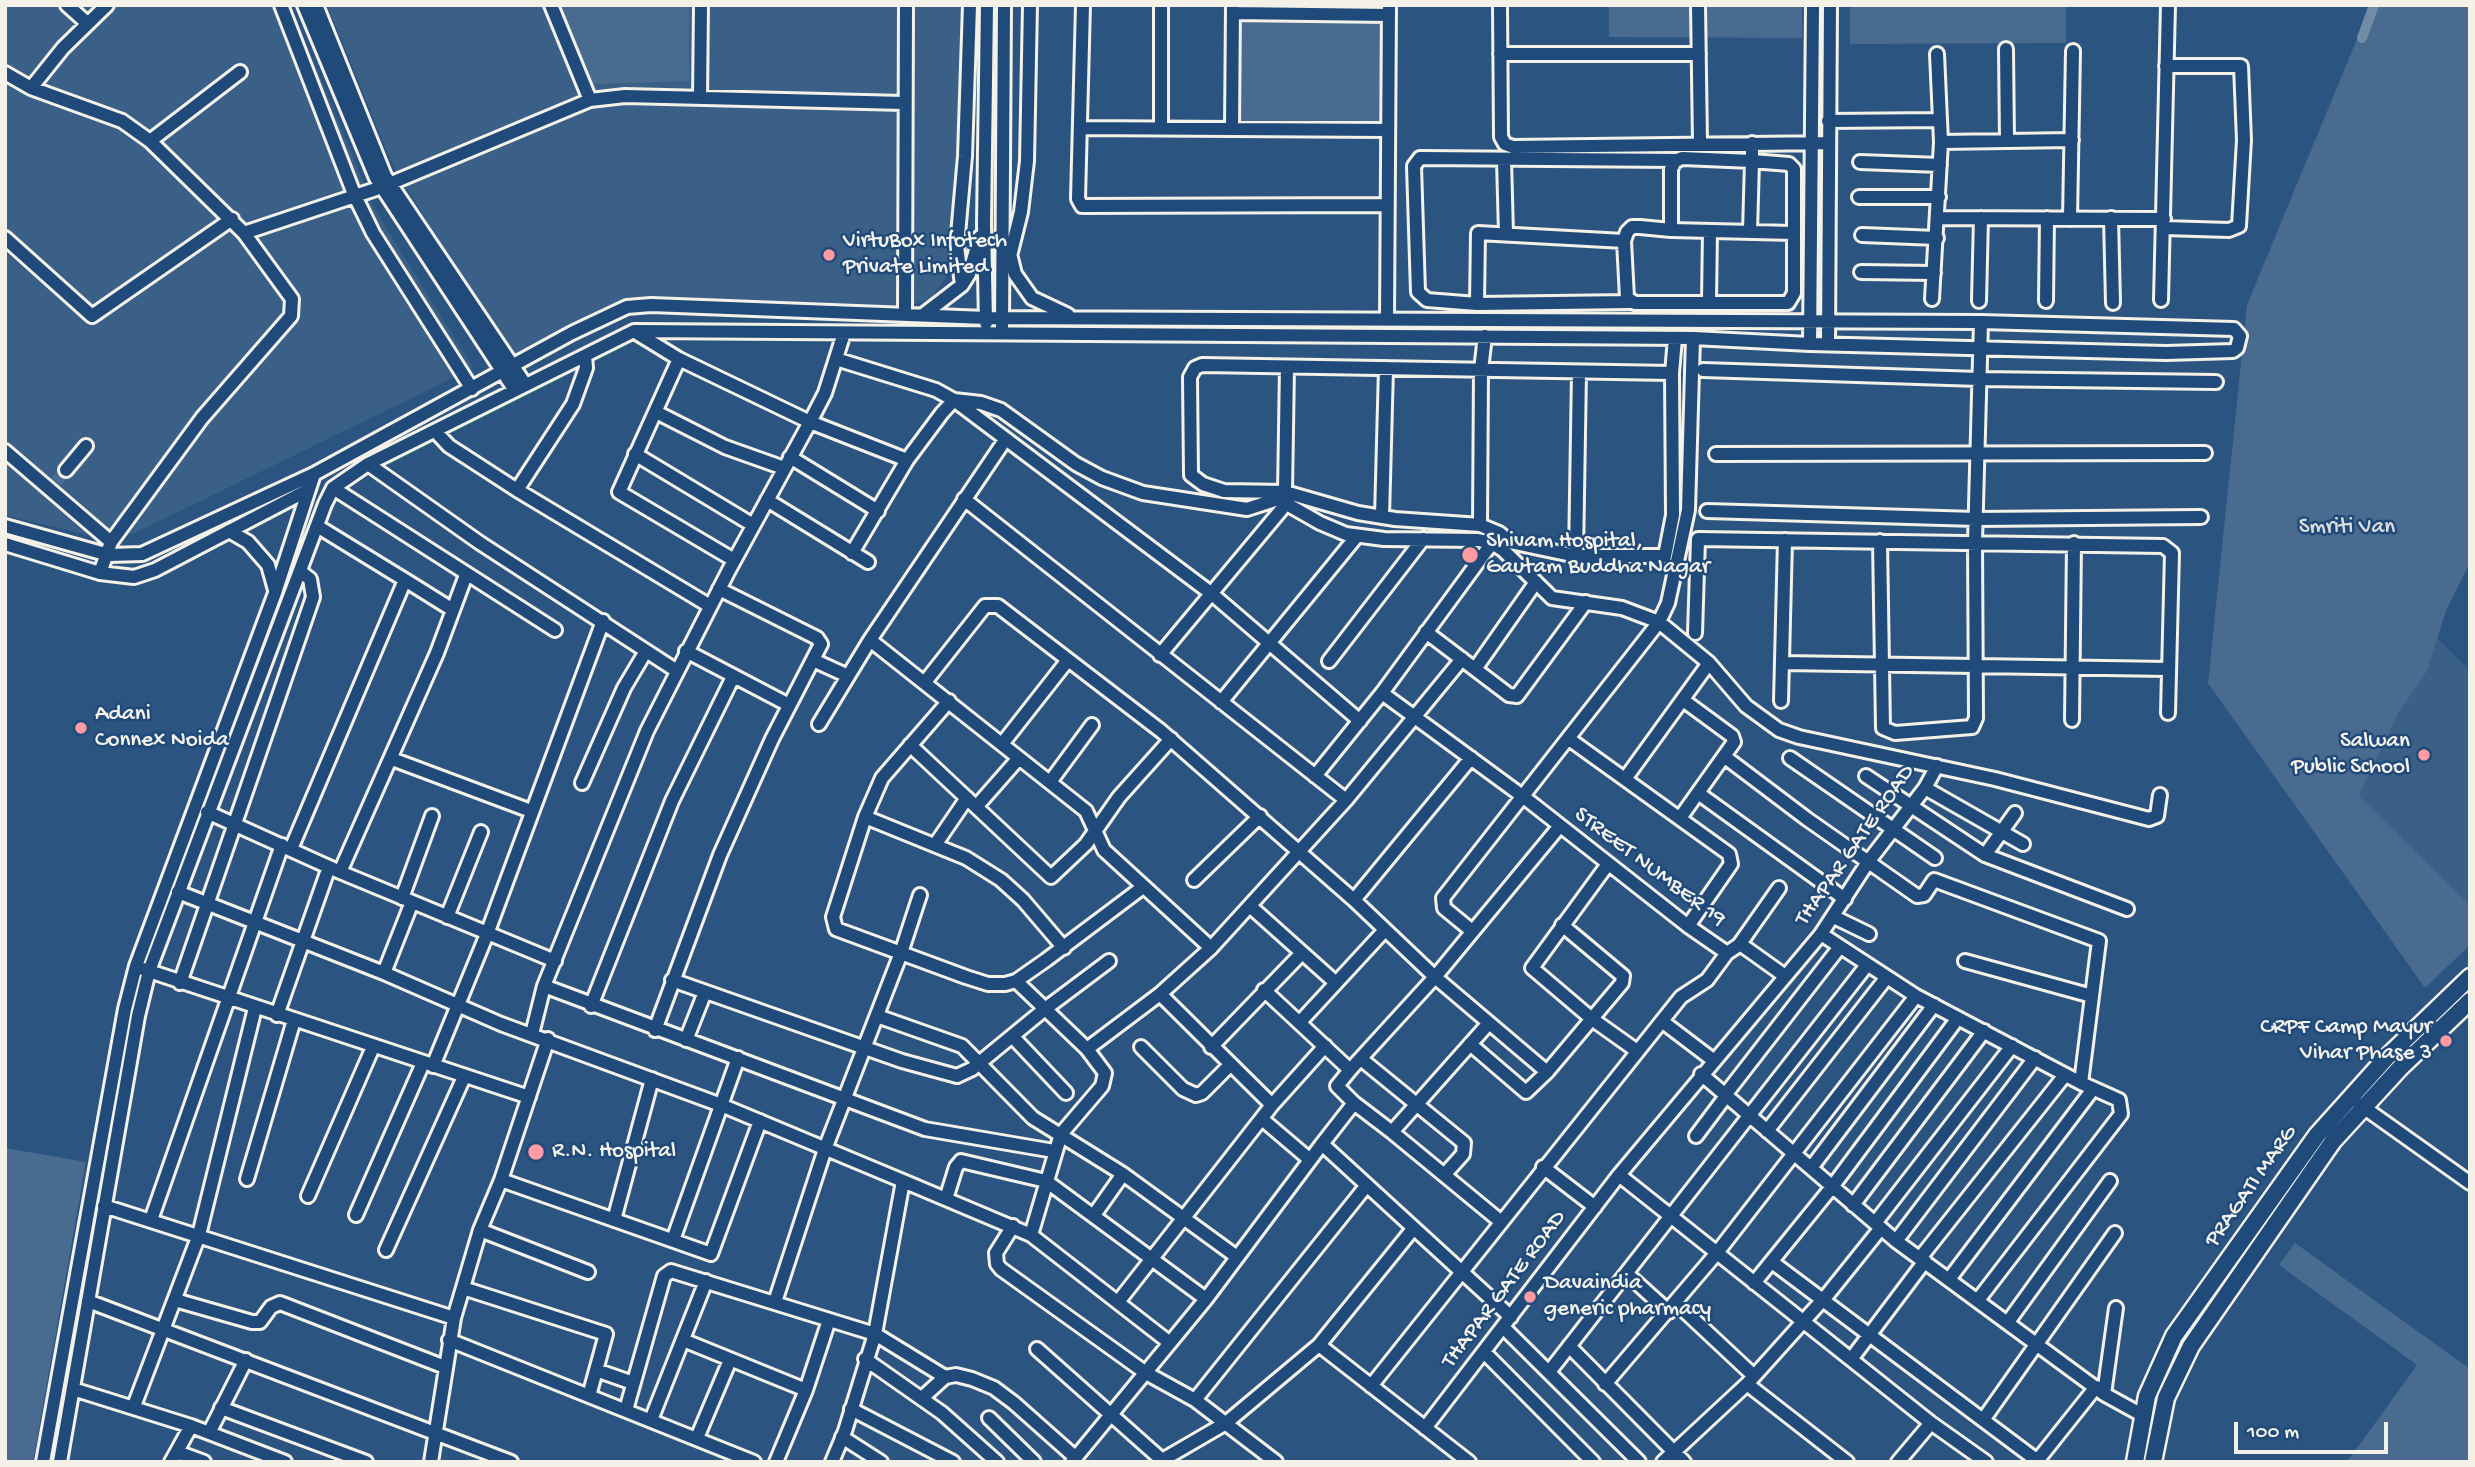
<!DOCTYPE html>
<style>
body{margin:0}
#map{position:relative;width:2475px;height:1467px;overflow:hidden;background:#2c5481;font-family:"Gochi Hand",sans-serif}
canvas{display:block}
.frame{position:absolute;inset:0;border:7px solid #f4f1e8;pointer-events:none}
.scale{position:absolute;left:2234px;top:1422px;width:154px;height:32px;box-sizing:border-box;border:4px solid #f4f1e8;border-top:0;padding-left:9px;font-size:21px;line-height:24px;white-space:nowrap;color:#f4f1e8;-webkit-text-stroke:5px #1f4a7a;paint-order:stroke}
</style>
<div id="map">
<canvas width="2475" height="1467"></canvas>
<div class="frame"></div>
<div class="scale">100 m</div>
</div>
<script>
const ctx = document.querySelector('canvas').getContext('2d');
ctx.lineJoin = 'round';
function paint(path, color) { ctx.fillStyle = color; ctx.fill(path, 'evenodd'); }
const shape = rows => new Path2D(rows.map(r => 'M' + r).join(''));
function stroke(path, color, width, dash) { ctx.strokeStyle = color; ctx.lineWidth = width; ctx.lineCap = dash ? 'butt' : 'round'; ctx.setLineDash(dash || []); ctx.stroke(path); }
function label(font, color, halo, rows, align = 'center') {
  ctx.font = font + ' "Gochi Hand",sans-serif'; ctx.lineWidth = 5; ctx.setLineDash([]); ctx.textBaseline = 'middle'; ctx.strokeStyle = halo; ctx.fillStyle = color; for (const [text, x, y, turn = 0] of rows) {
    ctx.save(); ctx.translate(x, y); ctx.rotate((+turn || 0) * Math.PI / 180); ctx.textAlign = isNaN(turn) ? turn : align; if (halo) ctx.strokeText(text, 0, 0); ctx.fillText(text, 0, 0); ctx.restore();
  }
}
const built = shape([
 [5,5,290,5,374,208,473,368,135,533,97,537,5,515],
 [327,5,970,5,970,88,950,272,931,298,910,306,649,297,621,299,511,356,393,166],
 [2437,638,2470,671,2470,905,2359,796,2398,714,2427,671]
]);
const green = shape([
 [561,5,689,5,689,81,592,84],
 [1609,5,1802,5,1802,38,1609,37],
 [1850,5,2066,5,2066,43,1850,44],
 [2371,5,2470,5,2470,562,2446,611,2427,671,2398,714,2359,796,2470,905,2470,945,2425,988,2208,683,2247,305],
 [1238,20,1382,22,1381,124,1237,122],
 [5,1148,86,1162,33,1462,5,1462],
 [2295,1243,2470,1369,2470,1462,2347,1462,2417,1365,2279,1265]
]);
const canal = shape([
 [2362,38,2374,5]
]);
const minorTunnel = shape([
 [56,482,66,470]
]);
const minor = shape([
 [67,5,87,23],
 [281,5,354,194,373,233,472,389],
 [304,5,376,178,514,389],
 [316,5,385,176,525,384],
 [551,5,590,100],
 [1083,5,1078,199,1082,206,1385,205],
 [1500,5,1501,137,1505,144,1513,147,1828,143],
 [1698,5,1700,143],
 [1233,13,1389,15],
 [2006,49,2007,140],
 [1500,54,1699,54],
 [5,73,31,88,122,121,150,141,244,233,382,187,590,100,625,96,904,103],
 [31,88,63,48,107,5],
 [700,98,701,5],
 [1828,121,1939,120],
 [1080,128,1387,130],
 [1161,129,1161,5],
 [1232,129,1233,7],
 [150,141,240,72],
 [1941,142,2072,140],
 [1504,160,1506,234],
 [1860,162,1940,165],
 [1859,197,1939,197],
 [1938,218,2164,219],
 [2111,218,2113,303],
 [2070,219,2073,51],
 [2164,228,2229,230,2239,226,2244,140,2241,66,2166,66],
 [1671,230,1794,233],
 [1750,232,1752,161,1789,164,1794,169,1794,293,1788,303,1635,303,1627,298,1624,241,1627,232,1632,227,1640,227,1671,230,1671,169,1675,161,1682,158,1752,161,1752,143],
 [1862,235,1937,238],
 [5,238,92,316,232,219],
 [1009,250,1015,274,1032,298,1068,315],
 [1010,256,1021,212,1027,161,1030,5],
 [1861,272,1934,273],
 [962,285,957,246,965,156,970,5],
 [1932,299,1941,142,1937,54],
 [2161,300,2168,5],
 [1709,301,1710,231],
 [1979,301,1981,218],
 [2046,301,2047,218],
 [1630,302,1477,304,1427,300,1418,292,1414,166,1420,158,1678,160],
 [1477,304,1478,233,1624,241],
 [905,314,906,5],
 [923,315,962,285,969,274,980,237],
 [1387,319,1389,5],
 [986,323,984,224,987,5],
 [1002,326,1004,5],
 [635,332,679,359,810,422,907,460],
 [1810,344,1813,5],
 [1828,344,1830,5],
 [679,359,619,492,734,560],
 [836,359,936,390,954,400,1212,594,1360,721],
 [1703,370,1979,379,2216,382],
 [1672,373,1202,365,1195,368,1190,377,1191,475,1203,484,1224,491,1285,492,1358,513,1395,519,1480,525,1499,533,1510,542,1576,556,1665,556,1673,515,1672,373,1675,338],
 [656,412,725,447,784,468],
 [435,431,449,446,517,490,710,606],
 [5,451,111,542,100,573],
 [635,454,753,525],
 [1716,454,2205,453],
 [790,457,878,511],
 [368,464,480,543,677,671],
 [66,470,86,446],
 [333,488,555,630],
 [517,490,573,404,586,368,585,356],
 [1285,492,1287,367],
 [964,499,1346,800],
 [767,500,868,562],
 [1707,511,1976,519,2201,517],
 [1382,517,1386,368],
 [1480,525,1481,370,1485,336],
 [5,526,109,555,142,554,314,474,572,333,627,307,651,305,986,318,1981,322,2234,329,2240,336,2237,348,2233,351,2166,353,1810,344,1693,338,634,331,368,464,333,488,325,504,149,971,138,1016,60,1462],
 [229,531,248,542,268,565,275,590],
 [1880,541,1883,728,1895,733,1972,727,1976,718,1975,542,1981,322],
 [111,542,202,418,291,316,292,299,244,233],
 [5,544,100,573,134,577,155,570,308,490],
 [852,553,907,460,942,413,954,400,981,403,1001,410,1076,464,1102,478,1143,493,1247,509,1278,499,1320,523,1346,534,1384,539,1478,540,1492,543,1503,550,1552,598,1622,608,1659,622,1709,663,1746,706,1779,730,1799,737,1995,779,2149,819,2157,816,2160,795],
 [1576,556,1579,372],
 [405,580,453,610],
 [1426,632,1509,695,1517,696,1586,602],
 [1695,633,1698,539,2163,546,2172,553,2168,713],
 [870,640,1086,811,1104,850,1211,948,1346,800,1462,659],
 [686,651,789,705],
 [1160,655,1286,504],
 [813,660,848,676],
 [1329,661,1423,539],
 [1782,663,2169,669],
 [1475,669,1536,582],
 [925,682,985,606,998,606,1161,731,1354,900,1471,758],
 [1382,693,1525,798,1688,926,1727,953,1739,945,1743,946,1785,976],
 [949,701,882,778,865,817,833,917,836,929,966,977,988,984,1005,984,1016,981,1046,960,1143,887],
 [1781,701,1785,540],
 [1221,702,1357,536],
 [2072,720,2074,543],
 [819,724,870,640,1005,440],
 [1569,739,1729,854,1731,864,1688,926],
 [1002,744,1068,660],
 [910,745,1051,877,1086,844,1119,797,1171,739],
 [1725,757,1807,819,1917,896,1924,895,1934,880,2099,941,2081,1083],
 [1790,758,1935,858],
 [392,759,531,811],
 [1315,776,1382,693,1492,543],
 [1866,776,1985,855,2127,909],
 [1625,779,1709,663],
 [1050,782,1092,725],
 [582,783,624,688,646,651],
 [1925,788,2023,844],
 [1698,793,1845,899],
 [976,807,1019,758],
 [207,812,340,872,555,961],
 [865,817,966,858,1001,880,1023,900,1064,948],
 [1680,818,1734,742,1732,736,1683,700],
 [935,845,967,798],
 [291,849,405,580,317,526],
 [1985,855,2015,813],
 [1608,864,1532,968,1592,1019,1637,1051],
 [340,872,437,653,466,575],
 [1194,880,1260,816],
 [178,892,384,973,501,1024,721,1105,903,1181,875,1334,845,1431,832,1462],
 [402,898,432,816],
 [1354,900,1435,977,1547,1072,1622,983,1623,976,1562,925],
 [1251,907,1336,983],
 [447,917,481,832],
 [1834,917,1869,934],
 [1472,931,1444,908,1443,898,1659,622,1668,603,1688,510,1693,338],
 [1821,934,1916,996,2081,1083,2119,1100,2121,1114,1978,1300],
 [1739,945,1779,888],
 [1965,961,2092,996],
 [143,969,529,1097],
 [384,973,412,902],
 [672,980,902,1061,957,1076,972,1069,1045,1009,1109,961],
 [1016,981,1087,1049,1105,1073,1102,1086,1061,1134,1031,1235],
 [180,983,313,597,310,579,301,572],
 [544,986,925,1129,1054,1151],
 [1264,990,1350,1070,1435,977,1559,827],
 [1160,994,1272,1105],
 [591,1006,672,801,733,677],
 [277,1015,329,867],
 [877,1016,962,1046,1033,1118,1123,1174,1237,1257],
 [1300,1022,1385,930],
 [1663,1022,1713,1060],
 [1489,1023,1392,1132,1500,1221],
 [655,1030,720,855,772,739,821,644,817,638,719,589],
 [532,1034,544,986,647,731,729,570,810,422,825,393,844,333],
 [1012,1036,1066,1093],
 [686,1040,705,992],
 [1470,1044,1526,1092,1547,1072],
 [1141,1047,1183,1089,1196,1095,1202,1093,1230,1065],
 [1211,1047,1301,954],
 [1087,1049,1160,994,1211,948],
 [1361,1059,1464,1143,1463,1154,1445,1174],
 [433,1066,487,934,603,621],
 [1701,1074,1896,1241,2104,1394,2144,1416],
 [1725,1095,1839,948],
 [1354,1103,1392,1132],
 [2359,1104,2470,1183],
 [1262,1119,1309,1159],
 [1767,1131,1887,977],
 [1696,1136,1726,1096],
 [1322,1144,1354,1103,1337,1086,1350,1070],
 [1543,1167,1595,1207],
 [1811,1168,1934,1005],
 [1619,1175,1931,1423,1986,1462],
 [247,1179,294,1020],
 [501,1180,711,1254,760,1121],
 [903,1181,1031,1235,1170,1343],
 [308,1196,373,1047],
 [946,1199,956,1167,961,1161,1046,1181,1206,1299],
 [1853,1205,1984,1031],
 [104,1206,454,1318],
 [356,1215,423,1063],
 [1094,1215,1123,1174],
 [151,1220,282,845],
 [614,1220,652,1079],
 [1875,1223,2012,1046],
 [1013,1226,996,1253,997,1264,1001,1269,1146,1373,1195,1400,1276,1462],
 [480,1230,588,1272],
 [673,1240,738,1058],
 [1896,1241,2035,1058],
 [386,1250,464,1077],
 [1920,1258,2065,1075],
 [1772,1262,2039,1462],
 [1627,1274,1669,1312],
 [1950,1278,2093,1089],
 [1754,1283,1832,1187,1958,1018],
 [463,1288,606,1334,589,1396],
 [175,1300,252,1322,260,1322,271,1307,280,1303,445,1367],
 [88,1301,511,1462],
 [775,1302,825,1149,901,953,920,895],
 [1118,1302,1272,1105,1325,1046],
 [1676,1303,1754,1376],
 [2008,1322,2110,1181],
 [1503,1327,1639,1462],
 [449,1340,754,1462],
 [683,1340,806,1390,829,1320],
 [1319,1345,1413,1229],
 [1569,1346,1684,1462],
 [1037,1349,1162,1460],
 [1484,1352,1593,1462],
 [1852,1358,1925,1261],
 [865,1359,942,1413,997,1462],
 [596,1370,633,1383],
 [1549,1372,1867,965],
 [1605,1384,1716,1254,1916,996],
 [1747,1384,1847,1462],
 [1371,1386,1681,997,1707,980,1727,953],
 [73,1389,191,1426,171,1462],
 [2104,1394,2116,1308],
 [922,1398,945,1377,956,1375,972,1379,994,1388,1014,1403,1076,1458],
 [1195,1400,1367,1185],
 [134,1406,199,1235,255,1008],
 [221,1408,366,1462],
 [851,1409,953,1462],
 [626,1410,664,1276,671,1271,875,1334,945,1377],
 [989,1418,1034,1462],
 [651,1420,706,1281],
 [1983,1420,2115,1233],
 [191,1426,285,1462],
 [1425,1428,1619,1175,1821,934,1868,862,1925,788,1937,766],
 [209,1433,246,1360],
 [842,1437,881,1462],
 [697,1438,730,1360],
 [177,1452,204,1462],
 [2037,1461,2096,1387],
 [43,1462,125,1009,136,966,275,593,314,474],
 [431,1462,454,1318,480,1230,501,1180,548,1039],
 [776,1462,806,1390],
 [1072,1462,1206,1299,1322,1144,1511,1317],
 [1159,1462,1226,1423,1319,1345,1469,1462],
 [1663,1462,1747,1384,1828,1294,1881,1228],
 [1898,1462,1931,1423]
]);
const major = shape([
 [2135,1462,2147,1396,2174,1336,2317,1135,2387,1057,2470,977],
 [2153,1462,2166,1398,2191,1346,2333,1141,2400,1068,2470,1001]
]);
const markers = [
 [829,255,7,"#ff9aa2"],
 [1470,555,9,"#ff9aa2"],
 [81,728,7,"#ff9aa2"],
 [2424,755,7,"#ff9aa2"],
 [2446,1041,7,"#ff9aa2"],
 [536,1152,9,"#ff9aa2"],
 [1530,1297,7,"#ff9aa2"]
];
const poiNames = [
 ["VirtuBox Infotech",843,242],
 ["Private Limited",843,268],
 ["Shivam Hospital,",1486,542],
 ["Gautam Buddha Nagar",1486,568],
 ["Adani",95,715],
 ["Connex Noida",95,741],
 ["Salwan",2410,742,"right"],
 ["Public School",2410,768,"right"],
 ["CRPF Camp Mayur",2432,1028,"right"],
 ["Vihar Phase 3",2432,1054,"right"],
 ["R.N. Hospital",552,1152],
 ["Davaindia",1544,1284],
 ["generic pharmacy",1544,1310]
];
const parkNames = [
 ["Smriti Van",2347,528]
];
const streetNames = [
 ["THAPAR GATE ROAD",1856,846,-55],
 ["STREET NUMBER 19",1649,868,37],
 ["PRAGATI MARG",2252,1187,-55],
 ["THAPAR GATE ROAD",1505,1290,-53]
];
paint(built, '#3b6088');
paint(green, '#496b90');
stroke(canal, '#738ca6', 10);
stroke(minorTunnel, '#4a6c90', 12, [12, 6]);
stroke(minor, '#f4f1e8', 18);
stroke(major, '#f4f1e8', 21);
stroke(minor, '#1f4a7a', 12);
stroke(major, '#1f4a7a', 16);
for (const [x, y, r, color] of markers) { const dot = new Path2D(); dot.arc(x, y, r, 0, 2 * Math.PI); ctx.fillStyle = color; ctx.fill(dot); stroke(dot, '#1f4a7a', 2.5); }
label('23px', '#f4f1e8', '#1f4a7a', poiNames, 'left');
label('23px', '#dadddb', '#1f4a7a', parkNames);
label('23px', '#f4f1e8', '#1f4a7a', streetNames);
</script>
